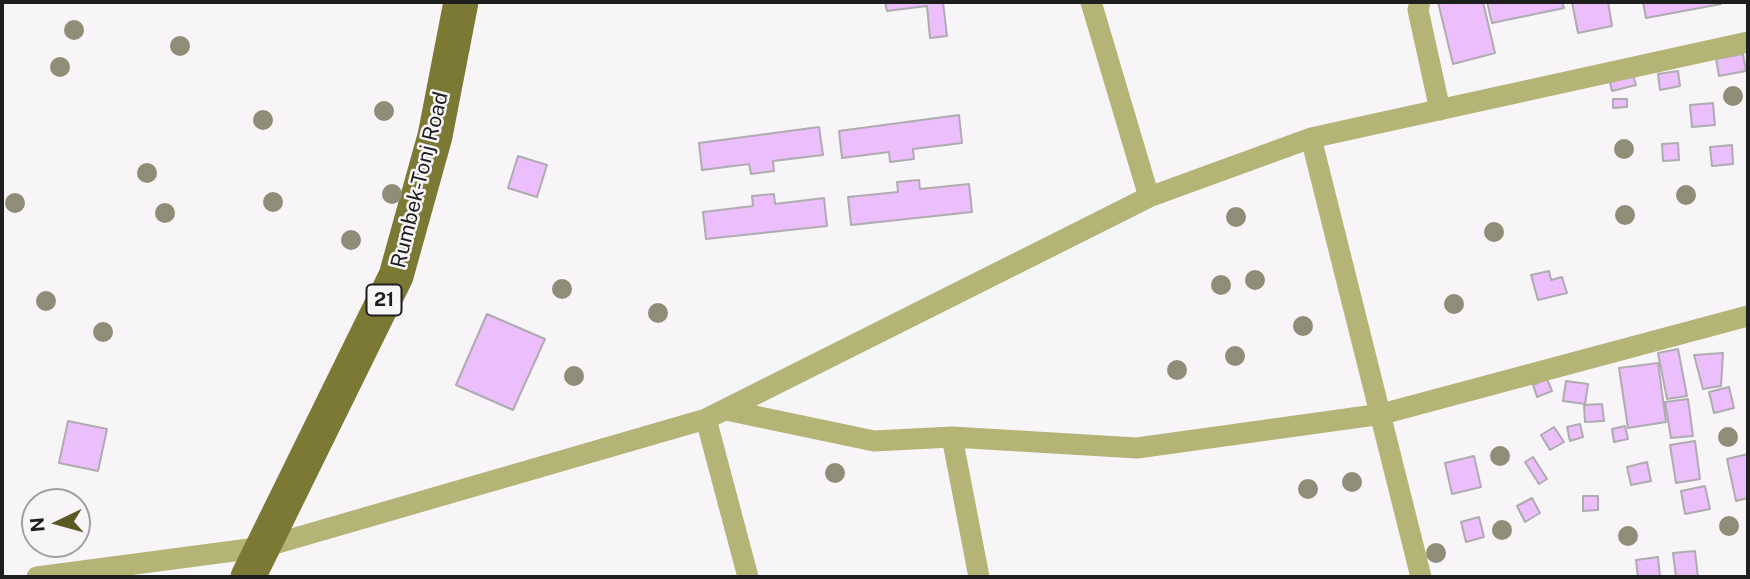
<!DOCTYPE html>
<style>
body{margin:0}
#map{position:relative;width:1750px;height:579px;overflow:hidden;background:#f8f5f8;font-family:"Public Sans",sans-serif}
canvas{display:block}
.frame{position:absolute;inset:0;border:4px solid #1e1e1f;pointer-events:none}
.north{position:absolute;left:21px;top:488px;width:70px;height:70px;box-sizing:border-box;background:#f8f5f8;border:2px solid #a19fa1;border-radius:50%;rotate:265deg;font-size:19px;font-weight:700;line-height:28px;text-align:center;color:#1e1e1f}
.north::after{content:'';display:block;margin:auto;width:24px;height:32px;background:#5a5926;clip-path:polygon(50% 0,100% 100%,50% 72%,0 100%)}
</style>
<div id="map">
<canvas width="1750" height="579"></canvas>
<div class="frame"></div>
<div class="north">N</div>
</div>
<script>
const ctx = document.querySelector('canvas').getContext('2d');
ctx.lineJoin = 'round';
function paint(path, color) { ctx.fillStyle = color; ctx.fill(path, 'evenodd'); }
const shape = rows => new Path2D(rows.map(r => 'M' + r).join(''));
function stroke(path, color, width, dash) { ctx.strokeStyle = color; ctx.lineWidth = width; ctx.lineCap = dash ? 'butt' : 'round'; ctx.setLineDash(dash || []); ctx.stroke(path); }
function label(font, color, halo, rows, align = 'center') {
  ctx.font = font + ' "Public Sans",sans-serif'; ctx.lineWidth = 5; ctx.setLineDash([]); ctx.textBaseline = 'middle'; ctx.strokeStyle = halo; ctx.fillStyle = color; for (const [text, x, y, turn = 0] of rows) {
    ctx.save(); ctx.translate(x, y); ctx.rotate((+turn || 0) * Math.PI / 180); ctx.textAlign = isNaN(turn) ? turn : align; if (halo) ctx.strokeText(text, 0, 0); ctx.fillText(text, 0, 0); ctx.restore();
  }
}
const building = shape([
 [885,2,943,2,947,36,930,38,927,6,887,11,885,2],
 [1438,2,1483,2,1495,53,1453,64,1438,2],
 [1487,2,1562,2,1564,8,1492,23,1487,2],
 [1572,2,1608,2,1612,26,1578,33,1572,2],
 [1643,2,1721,2,1721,4,1646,18,1643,2],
 [1743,54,1746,71,1719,76,1716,59,1743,54],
 [1678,71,1680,86,1660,90,1658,74,1678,71],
 [1633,75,1636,85,1612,91,1610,82,1633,75],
 [1613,99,1627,99,1627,107,1613,108,1613,99],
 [1713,103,1715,125,1692,127,1690,105,1713,103],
 [959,115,962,143,913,149,914,159,890,162,889,152,842,158,839,131,959,115],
 [819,127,823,155,773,161,774,171,751,174,749,164,702,170,699,143,819,127],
 [1678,143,1679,160,1663,161,1662,144,1678,143],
 [1732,145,1733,164,1712,166,1710,147,1732,145],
 [518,156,547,165,537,197,508,188,518,156],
 [919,180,920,189,969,184,972,212,851,225,848,197,898,192,897,182,919,180],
 [774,194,775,204,824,198,827,226,706,239,703,212,753,206,752,196,774,194],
 [1549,271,1551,280,1562,277,1567,293,1538,300,1531,275,1549,271],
 [487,314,545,339,513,410,456,385,487,314],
 [1678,349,1687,396,1667,399,1658,353,1678,349],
 [1723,353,1721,386,1703,389,1694,355,1723,353],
 [1658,363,1666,422,1628,428,1619,368,1658,363],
 [1547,379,1552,391,1537,397,1533,385,1547,379],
 [1566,381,1588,384,1585,404,1563,401,1566,381],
 [1729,387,1734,408,1714,413,1709,392,1729,387],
 [1688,399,1693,436,1671,438,1665,402,1688,399],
 [1602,404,1604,421,1585,422,1584,405,1602,404],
 [68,421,107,429,98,471,59,463,68,421],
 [1580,424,1583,437,1570,441,1567,427,1580,424],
 [1625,426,1628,439,1614,442,1612,429,1625,426],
 [1554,427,1564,442,1550,450,1541,435,1554,427],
 [1695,441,1700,479,1676,483,1670,445,1695,441],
 [1748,454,1748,498,1736,501,1727,459,1748,454],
 [1474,456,1481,487,1452,494,1445,463,1474,456],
 [1533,457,1547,479,1539,484,1525,462,1533,457],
 [1647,462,1651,481,1631,485,1627,467,1647,462],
 [1705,486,1710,509,1685,514,1681,491,1705,486],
 [1583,496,1598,496,1598,510,1583,511,1583,496],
 [1532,498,1540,513,1525,522,1517,506,1532,498],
 [1479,517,1484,537,1466,542,1461,522,1479,517],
 [1695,551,1698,577,1676,577,1673,553,1695,551],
 [1658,557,1660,577,1638,577,1636,560,1658,557]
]);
const street = shape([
 [1091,2,1149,197],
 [1420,2,1418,10,1440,110],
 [1311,138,1421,577],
 [726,410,874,441,952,437,1137,448,1382,414,1748,316],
 [706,419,748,577],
 [952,437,979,577],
 [37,577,264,547,706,419,1149,197,1311,138,1748,42]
]);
const primary = shape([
 [248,577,396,276,435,136,461,2]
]);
const trees = [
 [74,30],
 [180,46],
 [60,67],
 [1733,96],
 [384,111],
 [263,120],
 [1624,149],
 [147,173],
 [392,194],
 [1686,195],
 [273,202],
 [15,203],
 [165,213],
 [1625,215],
 [1236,217],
 [1494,232],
 [351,240],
 [1255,280],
 [1221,285],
 [562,289],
 [46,301],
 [1454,304],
 [658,313],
 [1303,326],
 [103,332],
 [1235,356],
 [1177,370],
 [574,376],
 [1728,437],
 [1500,456],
 [835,473],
 [1352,482],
 [1308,489],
 [1729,526],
 [1502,530],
 [1628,536],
 [1436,553]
];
const shields = [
 [384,300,35]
];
const shieldNames = [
 ["21",384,300]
];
const streetNames = [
 ["Rumbek-Tonj Road",420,180,-76]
];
paint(building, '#ecbefb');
stroke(building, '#aeacaf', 2);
stroke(street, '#b5b477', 21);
stroke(primary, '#7b7933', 35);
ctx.fillStyle = '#8f8d77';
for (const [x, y] of trees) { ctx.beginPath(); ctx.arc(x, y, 10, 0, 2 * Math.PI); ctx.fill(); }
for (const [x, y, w] of shields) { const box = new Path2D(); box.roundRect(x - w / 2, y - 15.5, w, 31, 5); ctx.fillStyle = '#f8f5f8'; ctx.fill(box); stroke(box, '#1e1e1f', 2); }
label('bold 19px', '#1e1e1f', null, shieldNames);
label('21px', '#1e1e1f', '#f8f5f8', streetNames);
</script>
